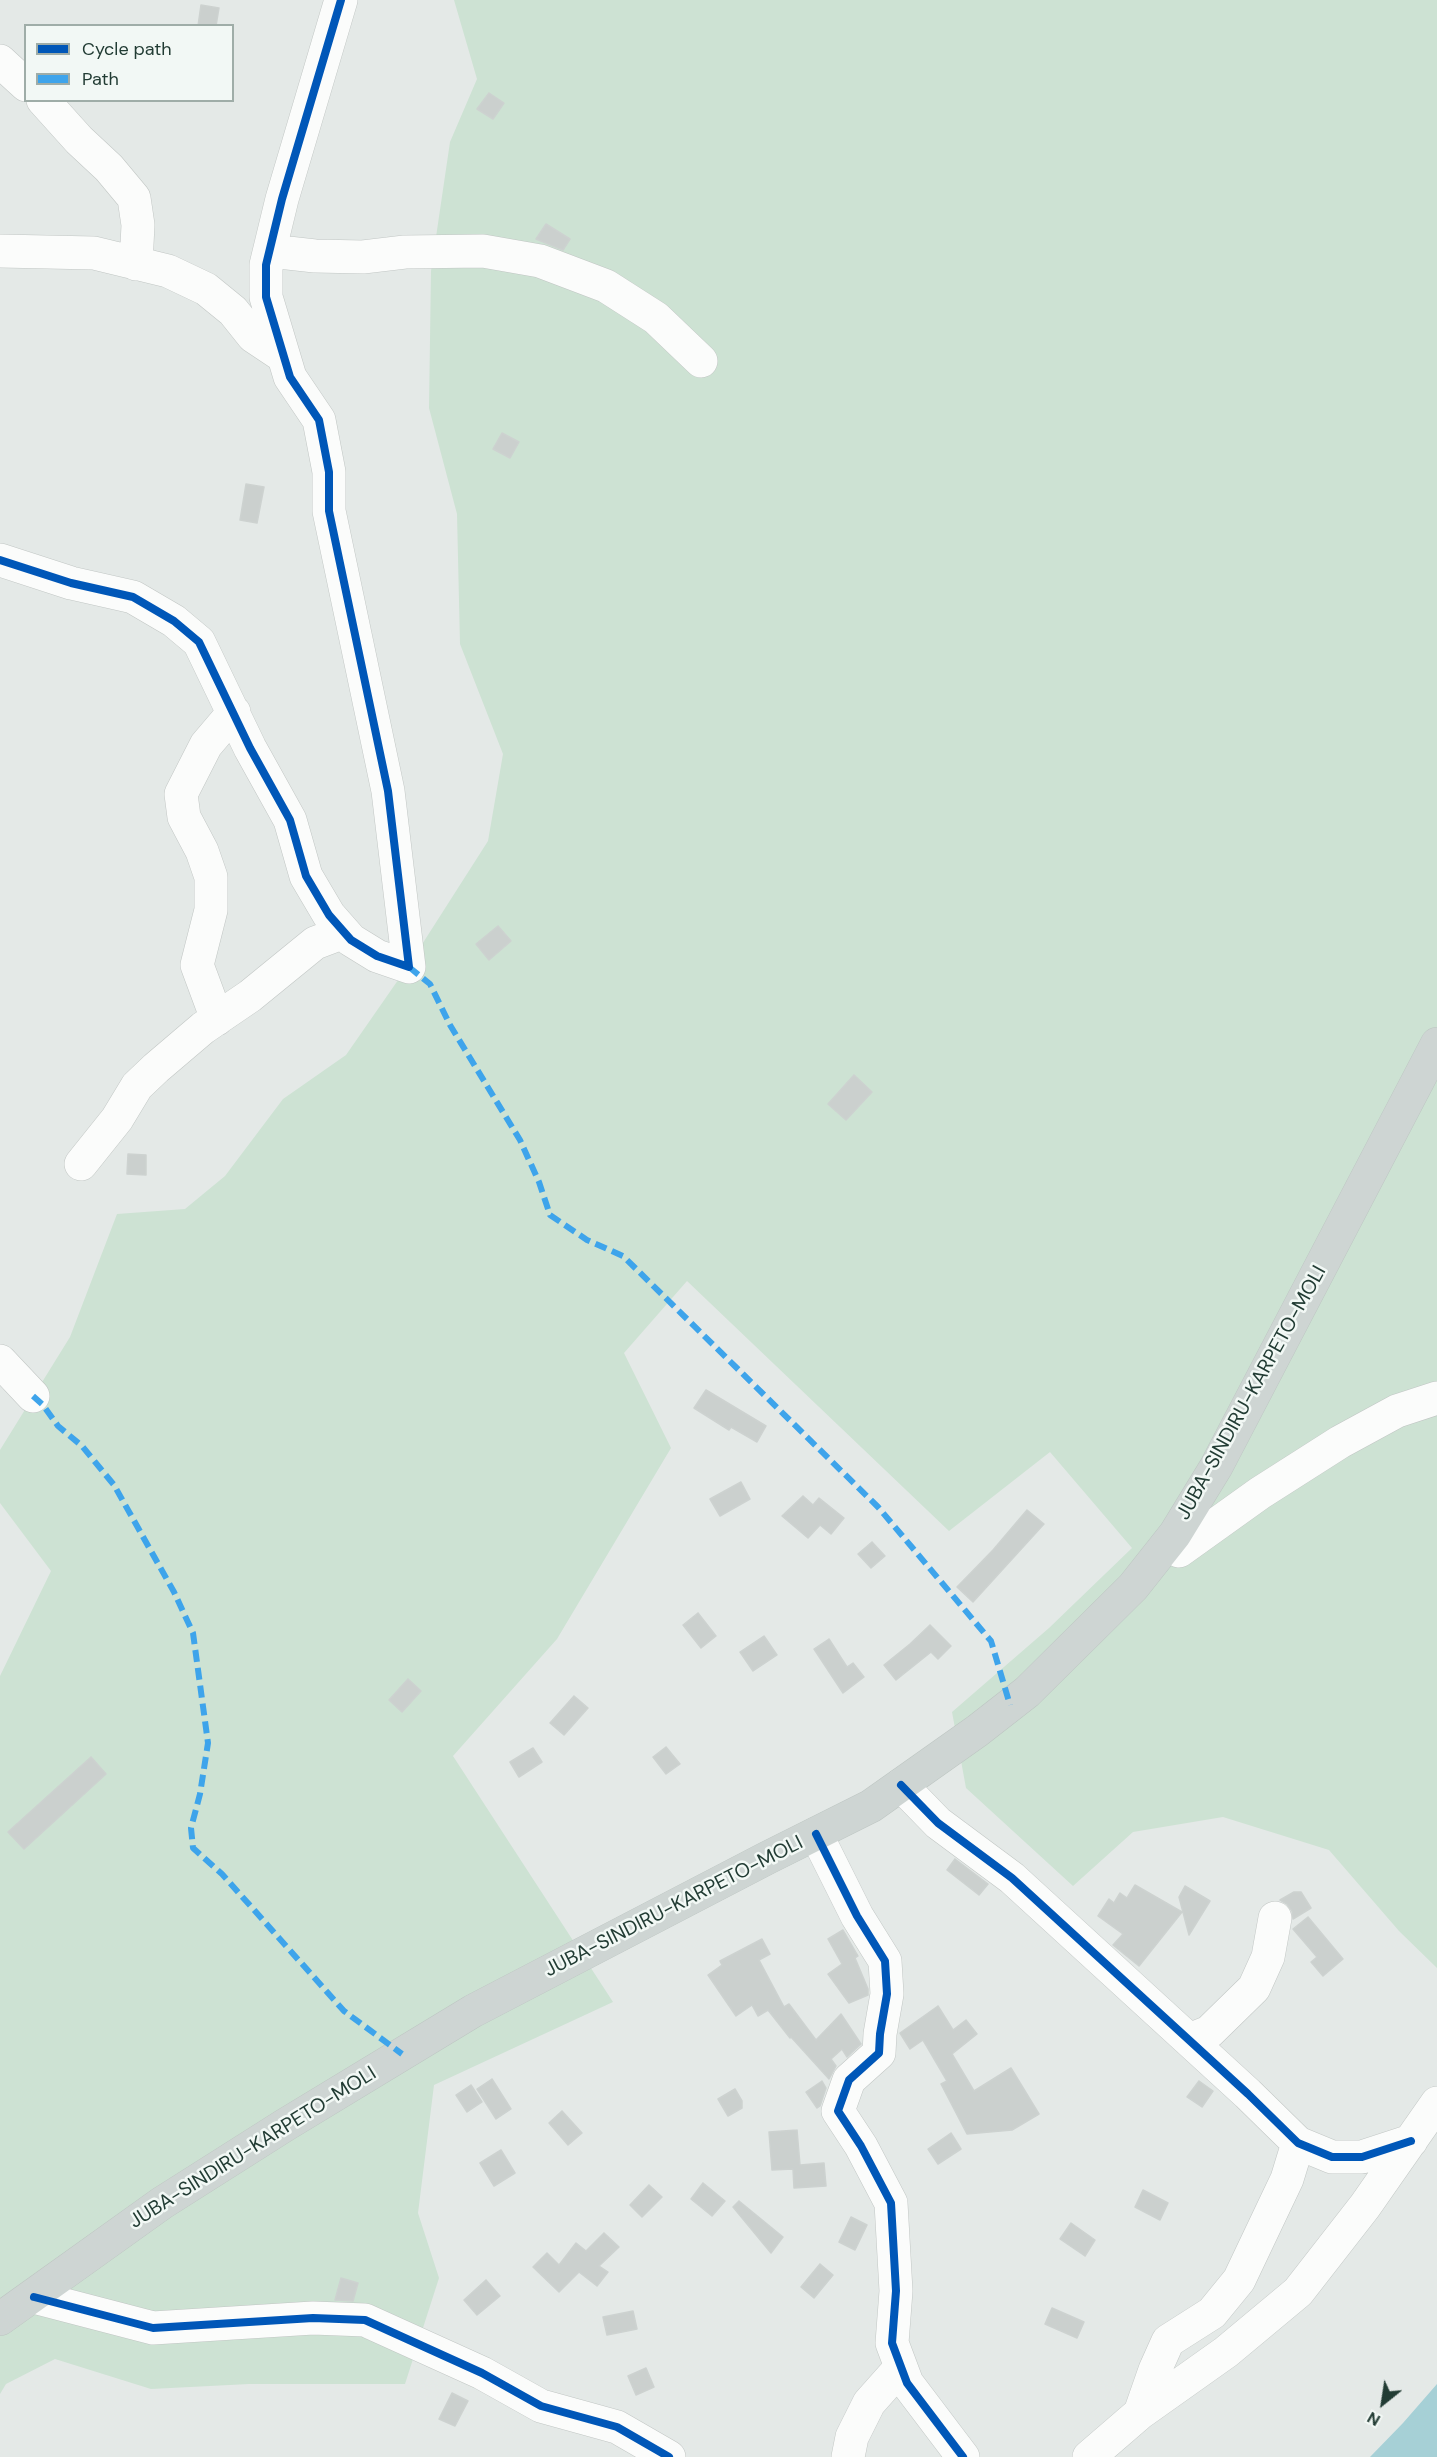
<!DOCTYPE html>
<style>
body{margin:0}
#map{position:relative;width:1437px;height:2457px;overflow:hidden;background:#e4e9e7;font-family:"DM Sans",sans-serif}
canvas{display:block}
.legend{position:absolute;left:24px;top:24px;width:210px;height:78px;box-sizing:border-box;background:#f2f8f5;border:2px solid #9fada8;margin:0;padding:8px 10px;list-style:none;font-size:18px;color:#223c34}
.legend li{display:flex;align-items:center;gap:12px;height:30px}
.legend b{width:30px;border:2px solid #9fada8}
.north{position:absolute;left:1353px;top:2373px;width:60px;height:60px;-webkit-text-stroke:4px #f2f8f5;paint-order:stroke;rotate:210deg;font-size:16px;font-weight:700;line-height:24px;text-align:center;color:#223c34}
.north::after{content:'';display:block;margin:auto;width:21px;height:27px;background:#223c34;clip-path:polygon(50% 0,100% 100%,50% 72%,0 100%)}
</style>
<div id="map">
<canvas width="1437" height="2457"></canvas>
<ul class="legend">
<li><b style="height:8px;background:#0057b8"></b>Cycle path</li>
<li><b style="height:8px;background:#3ea4eb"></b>Path</li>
</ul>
<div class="north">N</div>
</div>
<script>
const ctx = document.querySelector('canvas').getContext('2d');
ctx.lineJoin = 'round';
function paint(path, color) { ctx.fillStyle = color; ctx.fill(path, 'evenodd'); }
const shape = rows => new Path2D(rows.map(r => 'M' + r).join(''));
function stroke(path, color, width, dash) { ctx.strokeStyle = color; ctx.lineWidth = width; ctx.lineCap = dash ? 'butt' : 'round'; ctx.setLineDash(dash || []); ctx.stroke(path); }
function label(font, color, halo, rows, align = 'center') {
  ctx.font = font + ' "DM Sans",sans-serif'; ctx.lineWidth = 5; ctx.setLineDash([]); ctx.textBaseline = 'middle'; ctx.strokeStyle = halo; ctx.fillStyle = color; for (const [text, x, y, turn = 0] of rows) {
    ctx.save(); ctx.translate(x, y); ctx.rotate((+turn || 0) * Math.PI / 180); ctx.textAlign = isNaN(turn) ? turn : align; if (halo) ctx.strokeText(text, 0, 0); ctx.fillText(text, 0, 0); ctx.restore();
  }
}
const green = shape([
 [454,0,1437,0,1437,1968,1399,1931,1329,1850,1223,1817,1133,1832,1073,1886,966,1788,952,1712,1049,1628,1132,1548,1050,1452,949,1531,687,1281,624,1353,671,1448,557,1639,453,1756,613,2002,434,2085,418,2213,439,2278,405,2384,249,2384,151,2389,55,2359,6,2384,0,2394,0,1676,51,1571,0,1503,0,1450,70,1337,117,1214,185,1209,225,1176,283,1099,346,1055,412,960,488,841,503,754,460,644,457,514,429,408,431,271,450,142,477,79]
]);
const water = shape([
 [1437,2384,1437,2457,1370,2457,1403,2423]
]);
const building = shape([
 [201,5,219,8,216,26,198,26,201,5],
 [489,93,504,103,493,119,477,109,489,93],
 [546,224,570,239,563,250,536,239,546,224],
 [502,433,519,442,510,458,493,449,502,433],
 [246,484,264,487,257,523,240,520,246,484],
 [498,926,511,941,489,960,476,944,498,926],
 [854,1075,872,1092,846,1120,828,1104,854,1075],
 [128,1154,146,1155,146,1175,127,1174,128,1154],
 [706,1390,766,1426,757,1442,731,1427,729,1430,694,1408,706,1390],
 [741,1482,750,1499,720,1516,710,1499,741,1482],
 [803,1496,813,1505,819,1498,844,1518,831,1534,820,1525,808,1538,782,1516,803,1496],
 [1027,1510,1044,1524,973,1602,957,1587,993,1550,1027,1510],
 [872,1542,885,1556,871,1568,858,1554,872,1542],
 [698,1613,716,1636,701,1648,683,1625,698,1613],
 [930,1625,951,1646,938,1659,931,1652,896,1680,884,1665,910,1644,930,1625],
 [764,1636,777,1655,753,1671,740,1652,764,1636],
 [829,1639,847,1667,853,1663,864,1677,843,1693,814,1649,829,1639],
 [408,1679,421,1691,402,1712,389,1700,408,1679],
 [574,1696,588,1708,564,1735,550,1723,574,1696],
 [666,1747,680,1764,666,1774,653,1757,666,1747],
 [533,1748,542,1762,519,1777,510,1762,533,1748],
 [91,1757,106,1774,24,1849,8,1832,91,1757],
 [955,1859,988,1884,979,1895,947,1870,955,1859],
 [1135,1885,1182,1912,1139,1966,1113,1945,1123,1934,1098,1916,1109,1899,1114,1903,1120,1893,1127,1898,1135,1885],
 [1185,1886,1210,1901,1189,1935,1179,1897,1185,1886],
 [1294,1892,1301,1892,1311,1908,1293,1919,1292,1911,1287,1904,1280,1900,1294,1892],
 [1308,1917,1343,1959,1323,1976,1311,1962,1317,1957,1293,1929,1308,1917],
 [843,1930,858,1956,855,1958,868,1989,868,1995,849,2003,828,1974,842,1964,828,1939,843,1930],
 [762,1939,770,1954,759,1960,784,2007,789,2004,816,2040,841,2014,861,2044,847,2057,842,2049,831,2059,836,2066,829,2079,791,2037,790,2038,768,2010,758,2016,752,2005,736,2016,708,1975,722,1965,720,1961,762,1939],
 [938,2006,953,2030,966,2020,977,2034,952,2054,974,2091,1011,2068,1039,2114,1012,2130,967,2134,941,2084,947,2081,923,2040,910,2049,900,2033,938,2006],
 [492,2079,511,2109,496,2119,477,2089,492,2079],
 [822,2081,826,2088,820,2106,817,2108,806,2092,822,2081],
 [1199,2081,1213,2091,1202,2107,1187,2097,1199,2081],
 [471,2085,482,2102,467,2112,456,2095,471,2085],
 [735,2089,742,2101,742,2108,728,2116,718,2099,735,2089],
 [562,2111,582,2133,568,2145,549,2123,562,2111],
 [797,2130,800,2165,824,2163,826,2186,794,2188,793,2169,772,2170,769,2132,797,2130],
 [951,2133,961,2149,938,2164,928,2149,951,2133],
 [501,2150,515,2173,494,2186,480,2163,501,2150],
 [703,2183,725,2201,712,2216,691,2199,703,2183],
 [649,2185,662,2197,642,2217,630,2205,649,2185],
 [1143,2190,1168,2203,1160,2220,1135,2207,1143,2190],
 [739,2201,783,2237,771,2253,733,2207,739,2201],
 [851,2217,867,2225,855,2250,839,2242,851,2217],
 [1071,2223,1095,2240,1085,2256,1060,2239,1071,2223],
 [604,2233,619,2247,599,2266,608,2272,597,2286,579,2272,559,2292,533,2267,547,2253,559,2265,576,2243,586,2251,604,2233],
 [820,2264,833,2275,814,2298,801,2287,820,2264],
 [341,2278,358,2283,353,2301,335,2300,341,2278],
 [486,2280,500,2296,477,2315,464,2300,486,2280],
 [1052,2308,1084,2322,1077,2338,1045,2324,1052,2308],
 [633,2311,637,2329,607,2335,603,2317,633,2311],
 [646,2368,654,2387,636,2395,628,2376,646,2368],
 [452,2393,468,2401,455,2426,439,2419,452,2393]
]);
const minor = shape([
 [0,61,26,85],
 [43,100,79,140,109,168,134,198,138,225,136,264],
 [0,251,94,253,168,271,206,289,233,311,253,336,283,356],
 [270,251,315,256,363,257,405,252,483,251,540,261,606,286,656,318,701,361],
 [0,560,71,583,133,597,174,621,199,642,250,748,290,820,306,876,329,915,351,940,377,956,409,967,388,791,329,511,329,472,319,420,290,377,266,297,266,265,282,199,341,0],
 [217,1019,197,965,211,910,211,877,202,851,184,817,181,794,206,745,234,712],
 [81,1164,117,1119,137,1086,156,1068,203,1028,250,996,315,943,344,932],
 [0,1361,33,1396],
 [1179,1551,1260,1493,1340,1442,1397,1411,1437,1398],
 [901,1785,938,1823,1012,1878,1248,2094,1298,2143,1332,2157,1362,2157,1411,2141],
 [816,1834,857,1916,885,1961,887,1994,880,2034,879,2053,849,2080,838,2111,861,2146,891,2203,896,2291,892,2343,907,2383,963,2457],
 [1189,2040,1209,2032,1254,1988,1268,1957,1275,1918],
 [34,2297,153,2328,313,2318,365,2320,482,2373,541,2406,617,2427,669,2457],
 [1140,2413,1155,2370,1168,2341,1212,2313,1239,2280,1287,2179,1298,2143],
 [848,2457,852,2437,869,2403,901,2367],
 [1089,2457,1140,2413,1226,2352,1298,2292,1365,2206,1437,2103]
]);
const major = shape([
 [0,2319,162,2203,285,2125,473,2011,767,1858,871,1806,977,1731,1027,1692,1133,1587,1175,1534,1216,1467,1437,1044]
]);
const quiet = shape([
 [409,967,430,984,450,1025,520,1140,539,1182,550,1215,587,1240,623,1256,878,1507,991,1641,1010,1705],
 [33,1396,43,1405,58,1426,82,1446,114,1485,174,1592,193,1633,208,1743,200,1794,191,1828,193,1848,222,1874,344,2011,402,2054]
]);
const cycleway = shape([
 [0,560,71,583,133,597,174,621,199,642,250,748,290,820,306,876,329,915,351,940,377,956,409,967,388,791,329,511,329,472,319,420,290,377,266,297,266,265,282,199,341,0],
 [901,1785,938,1823,1012,1878,1248,2094,1298,2143,1332,2157,1362,2157,1411,2141],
 [816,1834,857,1916,885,1961,887,1994,880,2034,879,2053,849,2080,838,2111,861,2146,891,2203,896,2291,892,2343,907,2383,963,2457],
 [34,2297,153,2328,313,2318,365,2320,482,2373,541,2406,617,2427,669,2457]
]);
const streetNames = [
 ["JUBA-SINDIRU-KARPETO-MOLI",1252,1393,-61],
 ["JUBA-SINDIRU-KARPETO-MOLI",674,1907,-27],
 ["JUBA-SINDIRU-KARPETO-MOLI",253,2148,-32]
];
paint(green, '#cde2d3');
paint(water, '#a6d0d6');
paint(building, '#cbd0ce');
stroke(building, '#cdd2d0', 1.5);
stroke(minor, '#c1c6c4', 34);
stroke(major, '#bdc5c2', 34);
stroke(minor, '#fbfcfb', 33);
stroke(major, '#ced5d3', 33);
stroke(quiet, '#3ea4eb', 6, [12, 6]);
stroke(cycleway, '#0057b8', 8);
label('20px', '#223c34', '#f2f8f5', streetNames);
</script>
